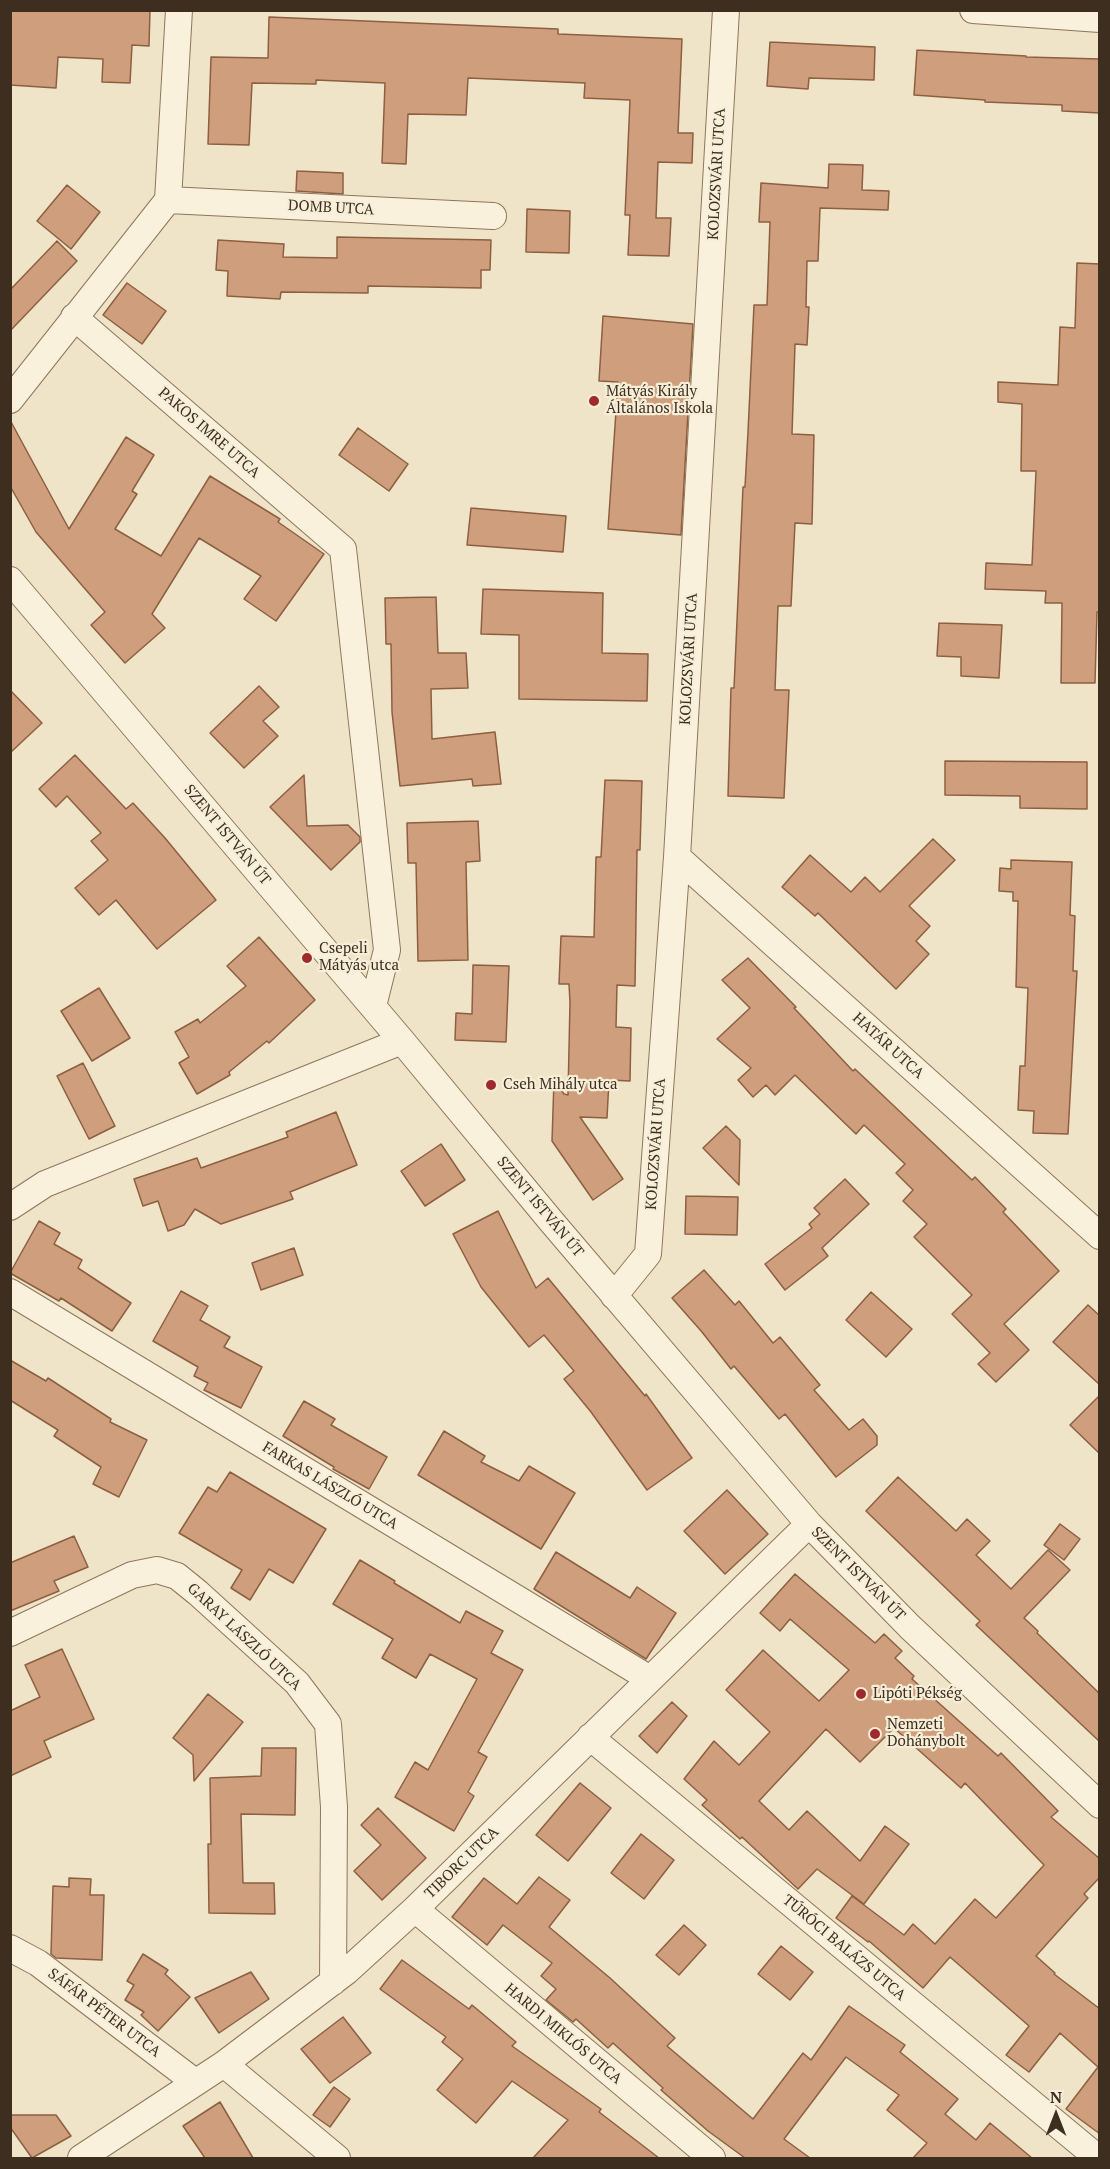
<!DOCTYPE html>
<meta charset="utf-8">
<style>
body{margin:0}
#map{position:relative;width:1110px;height:2169px;overflow:hidden;background:#f0e4c8;font-family:"PT Serif",serif}
canvas{display:block}
.frame{position:absolute;inset:0;border:12px solid #3d2e20;pointer-events:none}
.north{position:absolute;left:1026px;top:2085px;width:60px;height:60px;-webkit-text-stroke:4px #f7eed8;paint-order:stroke;rotate:0deg;font-size:16px;font-weight:700;line-height:24px;text-align:center;color:#3d2e20}
.north::after{content:'';display:block;margin:auto;width:21px;height:27px;background:#3d2e20;clip-path:polygon(50% 0,100% 100%,50% 72%,0 100%)}
</style>
<div id="map">
<canvas width="1110" height="2169"></canvas>
<div class="frame"></div>
<div class="north">N</div>
</div>
<script>
const ctx = document.querySelector('canvas').getContext('2d');
ctx.lineJoin = 'round';
function paint(path, color) { ctx.fillStyle = color; ctx.fill(path, 'evenodd'); }
const shape = rows => new Path2D(rows.map(r => 'M' + r).join(''));
function stroke(path, color, width, dash) { ctx.strokeStyle = color; ctx.lineWidth = width; ctx.lineCap = dash ? 'butt' : 'round'; ctx.setLineDash(dash || []); ctx.stroke(path); }
function label(font, color, halo, rows, align = 'center') {
  ctx.font = font + ' "PT Serif",serif'; ctx.lineWidth = 4.5; ctx.setLineDash([]); ctx.textBaseline = 'middle'; ctx.strokeStyle = halo; ctx.fillStyle = color; for (const [text, x, y, turn = 0] of rows) {
    ctx.save(); ctx.translate(x, y); ctx.rotate((+turn || 0) * Math.PI / 180); ctx.textAlign = isNaN(turn) ? turn : align; if (halo) ctx.strokeText(text, 0, 0); ctx.fillText(text, 0, 0); ctx.restore();
  }
}
const building = shape([
 [10,10,150,10,149,46,132,45,130,83,102,82,103,59,58,57,56,88,10,85,10,10],
 [269,17,558,29,558,34,682,39,678,133,693,133,692,163,658,162,656,218,671,218,669,256,628,255,630,215,625,215,630,100,584,98,585,83,468,78,466,115,408,114,406,164,382,163,385,83,316,80,316,84,252,83,249,145,208,144,211,57,268,58,269,17],
 [770,42,875,47,874,80,809,78,808,89,767,86,770,42],
 [917,50,1026,56,1026,57,1100,59,1100,113,1062,111,1062,105,985,102,985,100,914,95,917,50],
 [829,164,863,165,862,190,889,191,888,210,820,208,818,261,807,261,806,307,809,307,807,345,795,344,792,434,814,435,812,524,795,523,791,606,778,606,775,690,789,690,784,798,728,796,731,688,734,688,743,487,745,487,748,432,754,305,767,305,770,222,759,222,761,183,828,188,829,164],
 [297,171,343,173,343,194,296,191,297,171],
 [67,185,100,212,71,249,37,221,67,185],
 [527,209,570,211,569,253,526,252,527,209],
 [337,237,491,240,490,270,481,270,481,288,368,286,368,293,281,292,280,299,227,296,228,271,216,270,218,240,284,244,283,257,337,258,337,237],
 [57,241,77,261,10,331,10,290,57,241],
 [1077,263,1100,264,1100,612,1097,612,1095,683,1061,683,1062,603,1045,603,1046,591,985,589,986,563,1032,565,1036,471,1021,471,1022,404,998,402,998,382,1058,385,1060,327,1075,328,1077,263],
 [127,283,166,311,142,344,103,315,127,283],
 [603,316,693,324,681,535,608,529,618,382,599,381,603,316],
 [10,420,69,529,126,437,154,455,132,491,137,494,115,529,161,556,210,476,280,519,278,522,324,554,276,621,244,599,261,576,199,538,152,614,165,628,125,663,91,625,105,612,36,532,10,486,10,420],
 [358,428,408,464,389,491,339,455,358,428],
 [471,508,566,516,563,552,467,545,471,508],
 [483,589,603,593,602,653,648,654,647,701,519,699,519,635,481,634,483,589],
 [436,597,438,653,466,653,468,688,431,689,432,739,495,732,501,784,473,786,472,779,400,786,392,712,391,644,386,644,385,598,436,597],
 [939,623,1002,625,999,678,961,676,961,657,937,656,939,623],
 [259,686,279,707,263,721,278,736,244,768,210,733,259,686],
 [10,690,42,723,10,753,10,690],
 [75,755,126,809,133,803,165,838,216,900,157,949,116,900,99,915,75,888,108,860,91,841,101,833,67,796,56,807,39,789,75,755],
 [945,761,1087,762,1087,809,1020,808,1020,796,945,795,945,761],
 [304,775,307,826,348,825,360,837,360,842,331,870,270,807,304,775],
 [605,780,642,781,640,850,637,850,635,986,617,985,616,1027,631,1028,630,1081,609,1080,607,1118,580,1117,623,1179,593,1200,552,1141,554,1080,564,1094,568,1095,570,1002,569,984,559,984,561,936,594,937,596,857,601,857,605,780],
 [478,821,480,861,466,862,468,960,418,961,416,863,408,863,407,823,478,821],
 [933,839,955,860,909,906,930,926,916,941,929,954,896,989,818,913,815,916,782,887,810,855,851,892,865,877,880,892,933,839],
 [1011,860,1072,862,1070,915,1075,916,1073,971,1077,971,1068,1134,1033,1133,1034,1111,1018,1110,1020,1066,1025,1066,1028,988,1016,987,1018,901,1013,901,1013,892,999,891,1000,868,1011,869,1011,860],
 [259,937,315,1000,269,1043,267,1041,229,1072,230,1075,197,1094,179,1063,189,1057,175,1032,198,1019,200,1023,246,986,227,966,259,937],
 [748,958,796,1007,794,1008,853,1071,855,1069,972,1180,975,1177,1006,1209,1003,1212,1059,1271,1004,1324,1029,1350,996,1382,978,1364,990,1353,952,1314,972,1295,914,1237,927,1224,903,1201,913,1190,896,1173,905,1164,864,1125,856,1134,795,1075,775,1095,766,1085,753,1097,738,1080,751,1068,717,1039,750,1008,722,980,748,958],
 [473,965,509,966,506,1042,455,1040,456,1013,472,1014,473,965],
 [99,988,130,1038,92,1061,61,1011,99,988],
 [83,1063,115,1126,89,1139,57,1076,83,1063],
 [336,1112,357,1165,290,1192,293,1199,221,1224,195,1209,184,1225,168,1231,158,1201,143,1206,134,1179,197,1158,201,1168,288,1137,286,1132,336,1112],
 [726,1126,740,1140,739,1185,703,1148,726,1126],
 [441,1144,465,1180,425,1206,401,1171,441,1144],
 [845,1179,869,1204,822,1248,828,1256,785,1290,765,1264,812,1228,809,1224,820,1214,814,1208,845,1179],
 [686,1196,738,1197,737,1235,685,1234,686,1196],
 [498,1211,536,1288,548,1278,645,1396,646,1394,692,1458,647,1490,591,1412,564,1379,574,1371,544,1335,529,1347,481,1287,453,1234,498,1211],
 [39,1221,60,1233,54,1244,82,1260,78,1268,131,1303,112,1331,61,1298,59,1301,10,1273,39,1221],
 [294,1248,303,1275,261,1290,252,1263,294,1248],
 [704,1270,735,1305,739,1301,773,1343,780,1337,820,1385,814,1390,849,1430,863,1419,877,1436,877,1445,836,1477,785,1414,779,1419,734,1366,731,1369,702,1332,672,1298,704,1270],
 [181,1291,208,1306,200,1320,230,1337,224,1347,262,1367,241,1408,204,1390,208,1383,194,1376,198,1367,153,1341,181,1291],
 [871,1292,912,1329,886,1357,846,1320,871,1292],
 [1088,1305,1100,1316,1100,1385,1053,1342,1088,1305],
 [10,1360,46,1381,48,1378,111,1419,110,1422,147,1440,119,1497,93,1484,101,1467,54,1436,58,1430,10,1400,10,1360],
 [1100,1395,1100,1454,1070,1425,1100,1395],
 [304,1401,335,1419,331,1425,387,1457,369,1489,333,1469,334,1467,283,1436,304,1401],
 [444,1431,485,1456,481,1462,519,1481,529,1466,575,1493,541,1549,418,1475,444,1431],
 [230,1472,326,1529,293,1583,269,1569,250,1600,231,1588,242,1570,179,1533,208,1487,217,1492,230,1472],
 [898,1477,956,1531,967,1519,990,1541,976,1555,1011,1589,1048,1550,1070,1570,1024,1618,1038,1631,1037,1633,1100,1694,1100,1742,976,1625,980,1621,866,1511,898,1477],
 [727,1490,768,1534,725,1574,684,1531,727,1490],
 [1060,1524,1080,1539,1064,1560,1044,1545,1060,1524],
 [74,1536,88,1567,54,1581,59,1591,10,1611,10,1563,74,1536],
 [556,1552,630,1598,637,1587,676,1613,646,1659,534,1589,556,1552],
 [360,1560,395,1581,394,1583,460,1623,466,1611,503,1631,491,1653,523,1670,478,1752,487,1757,468,1792,474,1796,454,1831,395,1797,415,1762,428,1770,477,1679,430,1654,416,1678,382,1658,393,1639,333,1604,360,1560],
 [795,1574,875,1643,884,1634,902,1651,895,1658,914,1676,912,1679,998,1756,1001,1753,1058,1811,1051,1817,1100,1859,1100,1877,1084,1894,1088,1898,1036,1956,1055,1973,1054,1974,1100,2009,1100,2134,1066,2109,1098,2067,1060,2033,1029,2072,1006,2055,1029,2026,950,1957,923,1988,869,1941,868,1942,836,1918,852,1896,904,1935,913,1924,935,1944,975,1899,996,1918,1044,1865,965,1783,961,1788,894,1728,860,1762,826,1729,759,1801,789,1830,807,1811,860,1861,885,1826,909,1844,864,1904,817,1869,798,1889,742,1837,740,1839,702,1805,707,1800,684,1779,714,1741,739,1765,770,1732,726,1690,763,1650,819,1701,849,1670,790,1619,780,1631,760,1613,795,1574],
 [62,1649,94,1719,44,1741,51,1757,10,1776,10,1711,40,1697,25,1665,62,1649],
 [208,1694,243,1722,194,1781,193,1755,173,1738,208,1694],
 [672,1702,687,1716,657,1753,639,1736,672,1702],
 [262,1748,296,1748,295,1815,241,1814,243,1883,274,1883,275,1914,209,1913,208,1844,211,1844,210,1778,261,1776,262,1748],
 [580,1783,611,1808,568,1861,536,1835,580,1783],
 [378,1808,426,1858,382,1900,354,1871,381,1845,361,1825,378,1808],
 [641,1834,674,1860,644,1899,611,1873,641,1834],
 [539,1877,570,1900,549,1927,610,1978,675,2038,667,2046,753,2119,803,2053,811,2060,849,2006,905,2045,900,2052,958,2099,945,2114,976,2140,990,2123,1032,2158,913,2158,927,2143,887,2110,899,2095,846,2057,784,2139,810,2158,745,2158,708,2131,661,2090,663,2088,613,2043,608,2048,576,2019,573,2022,546,2000,556,1989,541,1976,552,1963,503,1925,487,1945,452,1917,484,1878,517,1904,539,1877],
 [69,1878,91,1879,90,1895,104,1895,102,1960,56,1958,51,1954,53,1886,69,1887,69,1878],
 [684,1925,706,1945,679,1975,656,1955,684,1925],
 [781,1946,813,1972,790,2000,758,1974,781,1946],
 [143,1954,168,1970,165,1974,190,1997,158,2031,141,2015,144,2012,125,2000,134,1985,127,1981,143,1954],
 [402,1960,469,2009,472,2005,516,2042,512,2046,601,2109,599,2112,659,2158,533,2158,568,2120,512,2081,476,2123,437,2090,463,2059,442,2042,446,2037,380,1989,402,1960],
 [251,1972,269,1999,219,2033,195,1998,251,1972],
 [343,2017,371,2053,330,2083,301,2049,343,2017],
 [334,2087,350,2099,330,2127,313,2115,334,2087],
 [220,2102,253,2158,205,2158,183,2126,220,2102],
 [10,2115,56,2115,71,2136,32,2158,10,2127,10,2115]
]);
const minor = shape([
 [973,10,1100,19],
 [168,200,179,10],
 [74,317,343,549,387,950,373,1006],
 [10,400,168,200,493,216],
 [10,580,402,1041,551,1221,809,1524,910,1627,1100,1805],
 [677,857,1100,1236],
 [10,1207,45,1184,402,1041],
 [10,1292,650,1679],
 [614,1296,648,1254,677,857,726,10],
 [10,1633,132,1575,157,1570,177,1576,198,1593,297,1683,328,1724,334,1807,333,1982],
 [590,1737,1098,2158],
 [415,1909,712,2158],
 [10,1948,38,1963,195,2082],
 [224,2064,337,2158],
 [81,2158,224,2064,347,1971,415,1909,809,1524]
]);
const markers = [
 [594,401,6,"#9e2a2b"],
 [307,958,6,"#9e2a2b"],
 [491,1085,6,"#9e2a2b"],
 [861,1694,6,"#9e2a2b"],
 [875,1734,6,"#9e2a2b"]
];
const streetNames = [
 ["KOLOZSVÁRI UTCA",717,174,-87],
 ["DOMB UTCA",331,208,3],
 ["PAKOS IMRE UTCA",209,433,41],
 ["KOLOZSVÁRI UTCA",689,659,-87],
 ["SZENT ISTVÁN ÚT",227,835,50],
 ["HATÁR UTCA",888,1046,42],
 ["KOLOZSVÁRI UTCA",656,1144,-86],
 ["SZENT ISTVÁN ÚT",540,1207,50],
 ["FARKAS LÁSZLÓ UTCA",330,1486,31],
 ["SZENT ISTVÁN ÚT",858,1574,45],
 ["GARAY LÁSZLÓ UTCA",244,1637,43],
 ["TIBORC UTCA",462,1863,-44],
 ["TÚRÓCI BALÁZS UTCA",844,1948,40],
 ["SÁFÁR PÉTER UTCA",104,2013,37],
 ["HARDI MIKLÓS UTCA",563,2034,40]
];
const poiNames = [
 ["Mátyás Király",606,392],
 ["Általános Iskola",606,409],
 ["Csepeli",319,949],
 ["Mátyás utca",319,966],
 ["Cseh Mihály utca",503,1085],
 ["Lipóti Pékség",873,1694],
 ["Nemzeti",887,1725],
 ["Dohánybolt",887,1742]
];
paint(building, '#cf9f7d');
stroke(building, '#8d5f41', 1.5);
stroke(minor, '#8d765c', 28);
stroke(minor, '#faf1dc', 26);
for (const [x, y, r, color] of markers) { const dot = new Path2D(); dot.arc(x, y, r, 0, 2 * Math.PI); ctx.fillStyle = color; ctx.fill(dot); stroke(dot, '#f7eed8', 2); }
label('15px', '#3d2e20', '#f7eed8', streetNames);
label('15px', '#3d2e20', '#f7eed8', poiNames, 'left');
</script>
